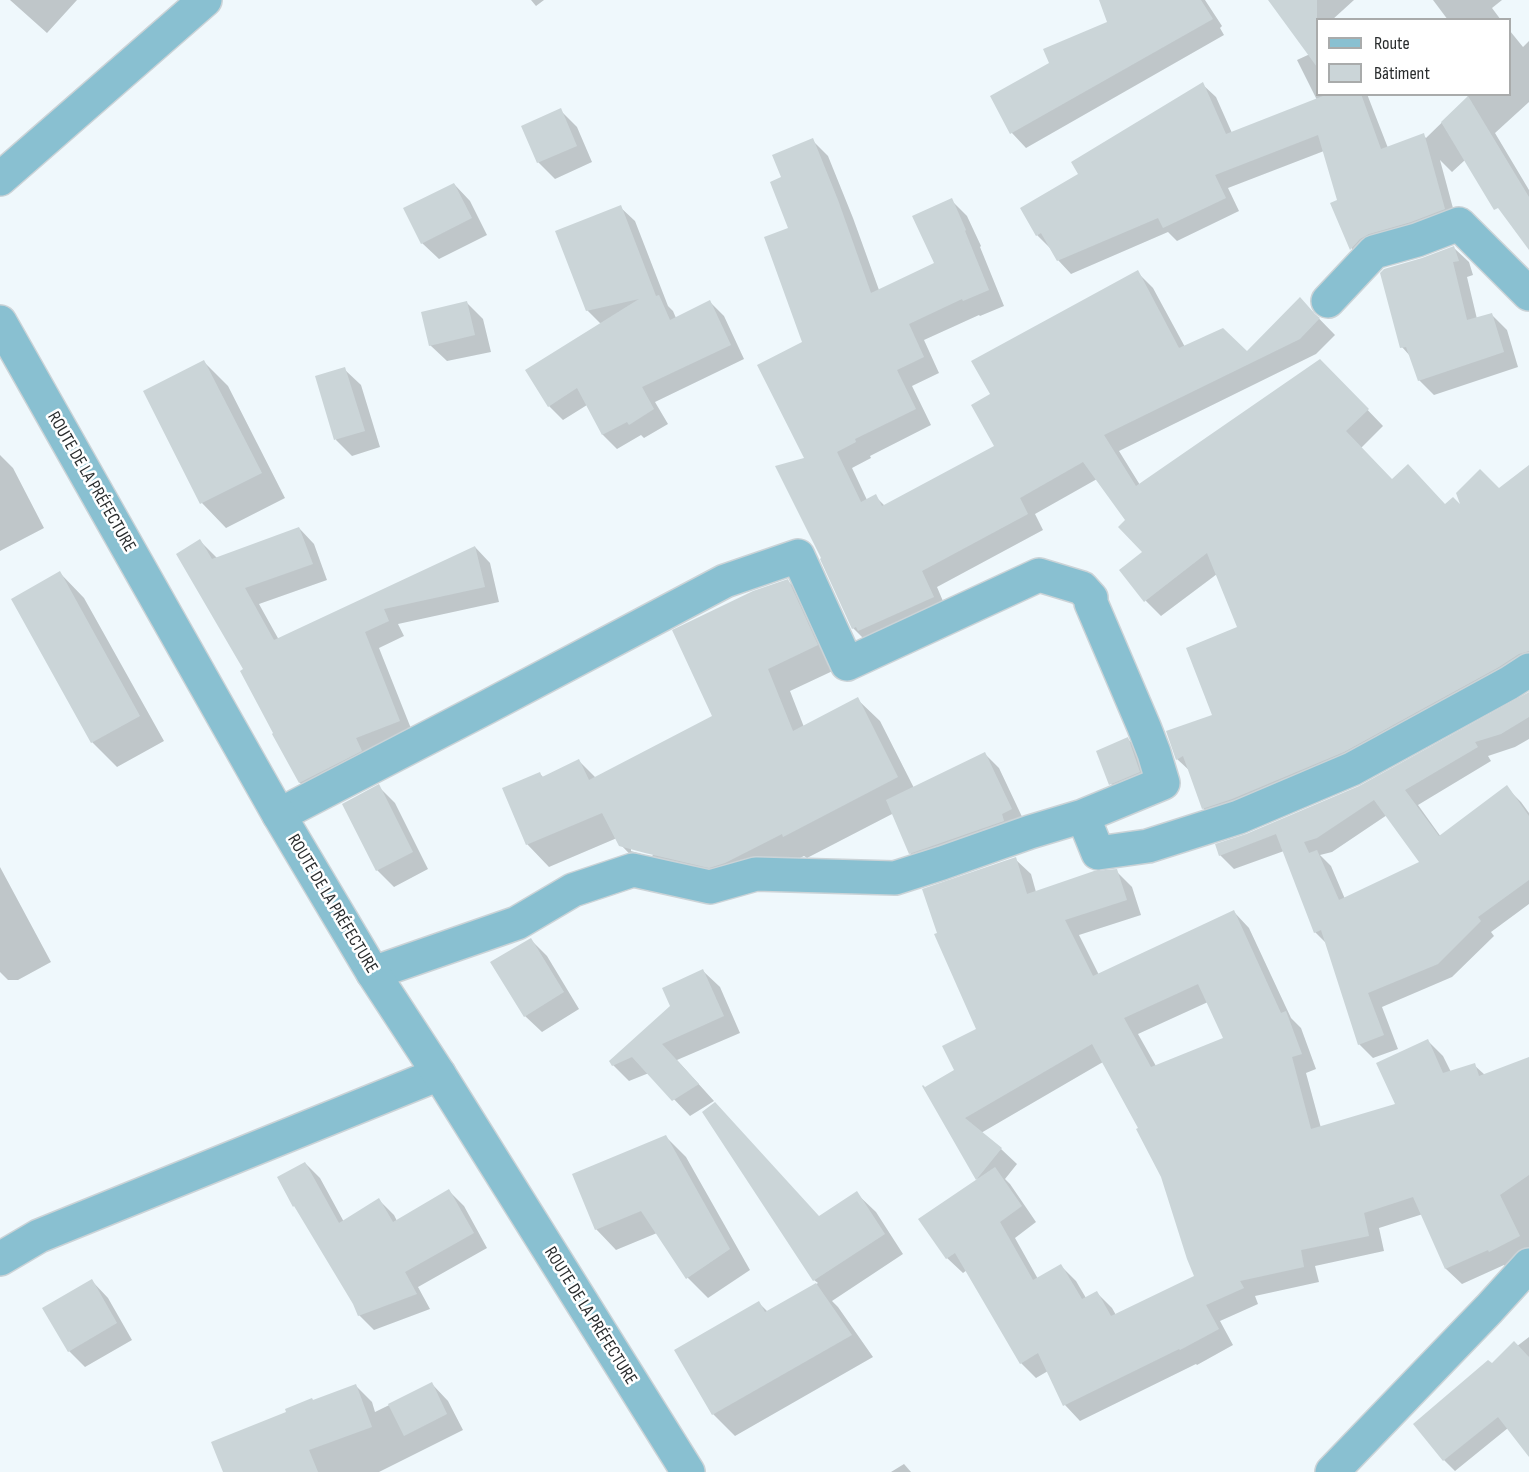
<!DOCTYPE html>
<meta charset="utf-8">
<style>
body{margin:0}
#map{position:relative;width:1529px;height:1472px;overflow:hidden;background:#eff8fc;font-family:"Sofia Sans Condensed",sans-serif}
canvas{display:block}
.legend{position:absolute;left:1316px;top:18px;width:195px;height:78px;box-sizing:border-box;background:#fff;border:2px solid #a9abab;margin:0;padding:8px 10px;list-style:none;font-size:18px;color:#292c2d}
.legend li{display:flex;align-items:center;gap:12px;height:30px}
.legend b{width:30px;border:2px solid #a9abab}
</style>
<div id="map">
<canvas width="1529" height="1472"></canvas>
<ul class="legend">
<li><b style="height:8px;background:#89c0d1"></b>Route</li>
<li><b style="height:16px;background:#cbd5d8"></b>Bâtiment</li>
</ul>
</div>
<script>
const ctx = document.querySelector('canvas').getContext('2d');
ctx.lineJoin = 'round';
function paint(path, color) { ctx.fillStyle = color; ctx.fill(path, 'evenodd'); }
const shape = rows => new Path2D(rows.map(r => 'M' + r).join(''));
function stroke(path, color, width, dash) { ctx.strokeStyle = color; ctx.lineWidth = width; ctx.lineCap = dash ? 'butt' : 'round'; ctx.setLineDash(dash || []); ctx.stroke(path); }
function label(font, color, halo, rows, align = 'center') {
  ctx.font = font + ' "Sofia Sans Condensed",sans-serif'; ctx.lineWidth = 5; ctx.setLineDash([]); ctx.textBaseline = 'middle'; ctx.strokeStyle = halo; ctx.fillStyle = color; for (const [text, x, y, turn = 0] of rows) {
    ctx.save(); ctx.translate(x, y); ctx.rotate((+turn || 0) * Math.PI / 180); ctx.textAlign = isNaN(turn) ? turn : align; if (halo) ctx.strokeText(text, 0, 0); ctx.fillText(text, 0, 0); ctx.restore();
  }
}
const shadow = shape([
 [10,0,77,0,47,33],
 [531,0,544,0,536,6],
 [1101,0,1205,0,1222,26,1220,28,1224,35,1026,148,1012,133,992,97,1051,64,1109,23],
 [1270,0,1354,0,1332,20,1318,20,1318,94,1367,94,1388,148,1423,135,1426,138,1468,97,1466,94,1510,94,1510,31,1523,47,1529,41,1529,102,1495,133,1529,190,1529,238,1465,160,1452,172,1440,160,1457,223,1365,262,1352,249,1332,204,1338,201,1324,151,1228,188,1239,211,1177,241,1168,232,1071,274,1058,260,1050,248,1037,235,1080,174,1202,84,1216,97,1232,133,1317,100,1297,60,1310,54],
 [1433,0,1502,0,1492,8,1501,20,1448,20],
 [560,110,577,127,592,162,555,179,538,162],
 [812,140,828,156,853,218,879,290,936,264,951,200,967,216,981,246,980,247,1004,306,980,316,979,315,924,340,939,373,912,386,931,425,870,456,871,458,852,468,867,500,875,496,885,506,996,446,992,395,1137,272,1153,288,1185,347,1247,353,1300,299,1335,335,1316,354,1119,451,1140,485,1336,377,1383,426,1361,448,1392,481,1446,506,1463,510,1529,473,1529,655,1219,824,1203,808,1191,772,1177,759,1214,716,1239,628,1217,574,1161,616,1146,601,1144,552,1127,520,1097,479,1035,514,1043,530,937,587,948,613,869,644,853,628,806,459,804,343,783,178],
 [454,184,470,201,487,235,439,259,422,243],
 [620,207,635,221,668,306,673,311,676,318,710,302,724,316,744,359,655,402,668,424,644,438,641,435,617,449,603,435,587,405,563,420,549,406,601,324,587,310],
 [1454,248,1469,262,1473,275,1467,277,1477,319,1492,315,1507,330,1518,367,1434,395,1419,380,1411,357,1402,347,1423,259],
 [467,303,483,319,491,352,447,361,430,345],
 [204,362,228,386,285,498,226,528,202,503,145,392],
 [344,369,361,385,380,447,352,456,336,440],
 [0,455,13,468,44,528,0,551],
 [299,528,314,544,327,580,259,604,279,640,475,547,490,563,499,602,398,624,404,636,379,648,414,736,316,798,300,783,274,735,275,734,245,670,200,541,217,558],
 [60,573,84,598,164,741,117,767,92,742],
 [788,581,810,603,839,668,790,691,804,727,857,699,880,721,914,788,985,754,999,768,1025,823,924,867,910,853,894,813,807,858,804,856,747,885,643,868,621,845,617,838,549,867,527,844,540,774,544,778,579,761,596,778,714,717],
 [631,848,653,854,652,857,631,851],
 [1529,694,1529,739,1515,747,1488,756,1491,761,1418,805,1441,837,1506,787,1521,802,1529,813,1529,904,1491,932,1494,936,1452,977,1382,1007,1398,1049,1373,1058,1359,1044,1328,945,1315,932,1284,851,1234,869,1220,855,1247,836,1362,787],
 [1387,815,1422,863,1345,899,1331,866,1320,855,1332,852],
 [1128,739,1144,756,1156,789,1127,800,1111,784],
 [378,786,395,803,428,869,394,887,377,870,344,804],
 [1015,859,1031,874,1036,892,1116,871,1132,887,1141,915,1079,935,1099,975,1234,912,1249,928,1291,1018,1301,1028,1316,1069,1306,1073,1321,1128,1397,1105,1428,1041,1443,1056,1451,1072,1474,1065,1485,1075,1529,1058,1529,1255,1506,1267,1504,1265,1462,1284,1446,1269,1423,1214,1379,1228,1384,1251,1315,1266,1319,1282,1255,1296,1258,1304,1220,1321,1233,1345,1197,1365,1196,1364,1080,1421,1065,1405,1048,1371,1036,1378,1021,1363,967,1270,963,1273,947,1258,978,1180,925,1089,956,1071,978,1030],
 [1208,1002,1225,1038,1156,1066,1138,1034],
 [1103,1062,1140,1129,1162,1176,1196,1277,1116,1315,1112,1308,1096,1292,1086,1298,1076,1281,1061,1266,1038,1279,1015,1238,1036,1222,1010,1184,1005,1179,1017,1164,1001,1149,981,1133],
 [0,867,51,962,18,980,8,980,0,972],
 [531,940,547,956,579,1009,542,1032,525,1016],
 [703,971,720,987,740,1033,677,1060,714,1101,690,1116,649,1073,629,1081,613,1065,672,1006],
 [666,1137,686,1157,750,1270,708,1298,688,1278,657,1233,616,1250,596,1229],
 [305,1163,320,1178,344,1222,379,1200,394,1215,397,1221,449,1191,464,1206,487,1248,418,1287,430,1309,374,1330,359,1315],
 [856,1193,876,1212,903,1254,832,1301,838,1307,873,1357,735,1436,713,1414,759,1303,768,1312,818,1283,814,1280,820,1218],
 [92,1281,108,1298,132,1340,85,1367,69,1351],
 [1529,1337,1529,1450,1508,1428,1455,1471,1444,1460,1415,1424],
 [432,1384,448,1401,463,1430,379,1472,224,1472,314,1402,355,1385,372,1402,375,1412],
 [904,1464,911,1472,891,1472]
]);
const building = shape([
 [1099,0,1201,0,1213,19,1010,134,990,96,1049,63,1043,49,1107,22],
 [1268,0,1317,0,1317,67],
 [1203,82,1226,134,1328,94,1361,94,1381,149,1424,133,1445,209,1411,222,1369,234,1360,239,1350,250,1330,203,1337,200,1318,135,1215,175,1226,198,1163,228,1158,218,1057,261,1041,233,1036,236,1020,208,1078,174,1071,162],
 [1468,96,1529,197,1529,250,1498,208,1494,210,1441,122],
 [561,108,577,146,537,163,521,126],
 [813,138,838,200,871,293,934,263,912,216,952,198,966,230,965,231,989,290,963,301,962,299,909,324,924,357,897,370,916,409,855,439,856,442,837,452,861,502,876,494,882,506,994,446,971,405,990,394,971,361,1138,270,1179,348,1223,328,1247,351,1300,297,1315,314,1320,318,1300,339,1104,435,1136,486,1320,359,1369,409,1346,431,1392,479,1408,464,1445,504,1453,497,1460,504,1456,493,1480,469,1499,488,1529,465,1529,651,1519,654,1499,667,1344,752,1232,799,1202,809,1183,756,1176,760,1166,731,1212,715,1186,648,1237,627,1207,553,1144,602,1119,570,1142,552,1118,527,1125,520,1083,462,1020,498,1028,514,922,571,934,597,858,631,856,627,852,629,820,559,821,558,775,466,804,458,757,365,802,342,764,237,788,228,770,182,781,177,772,155],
 [454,183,472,218,421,244,403,208],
 [621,205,656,296,659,295,670,320,710,300,731,345,642,387,654,409,629,425,627,422,602,435,577,388,548,407,525,370,639,299,586,311,555,231],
 [1454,246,1459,261,1453,262,1467,320,1492,313,1504,352,1418,381,1406,347,1400,348,1380,273,1384,269,1422,258],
 [467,301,475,335,429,346,421,312],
 [204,360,262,473,200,504,143,391],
 [345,367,365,431,334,440,315,376],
 [299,527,313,564,245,588,274,640,475,546,485,587,384,609,389,621,365,632,400,721,356,738,362,751,299,783,272,734,273,733,240,671,243,669,176,554,200,539,212,559],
 [60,571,140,716,91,743,11,599],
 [788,579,818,645,768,669,793,731,858,697,898,777,783,837,782,834,725,863,709,868,645,853,619,846,602,813,526,845,502,788,540,772,542,777,579,759,589,780,712,716,672,630,753,591],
 [1529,692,1529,717,1501,734,1475,742,1478,747,1405,790,1439,836,1507,785,1529,816,1529,880,1478,917,1481,921,1438,964,1368,993,1384,1035,1358,1045,1321,930,1314,933,1276,834,1219,856,1215,844,1246,834,1359,786],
 [1374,800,1419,862,1339,900,1317,850,1309,853,1304,842,1317,838],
 [1128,737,1140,772,1109,785,1096,751],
 [985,752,1012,809,1002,814,1004,821,909,854,886,800],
 [379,784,413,852,376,871,342,804],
 [1016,857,1027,894,1094,871,1117,869,1127,900,1065,920,1093,976,1234,910,1281,1013,1286,1011,1302,1054,1292,1057,1311,1129,1395,1104,1376,1063,1428,1039,1443,1073,1475,1063,1479,1076,1529,1057,1529,1175,1500,1195,1520,1236,1489,1252,1488,1250,1445,1269,1413,1197,1364,1213,1369,1236,1301,1250,1304,1267,1240,1281,1244,1288,1206,1305,1219,1329,1180,1350,1179,1349,1063,1406,1038,1353,1020,1364,955,1253,946,1259,918,1219,995,1167,1022,1206,1000,1222,1033,1280,1061,1264,1082,1299,1097,1291,1111,1316,1194,1276,1187,1259,1161,1177,1136,1129,1138,1128,1092,1044,965,1118,1002,1148,976,1180,922,1086,923,1085,925,1087,954,1070,942,1046,976,1029,934,934,937,933,922,889],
 [1198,984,1223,1038,1151,1067,1124,1018],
 [531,938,564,992,524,1017,490,962],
 [703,969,724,1016,662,1044,699,1084,672,1101,632,1057,612,1066,609,1061,670,1006,662,988],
 [715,1102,819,1216,857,1191,885,1234,813,1281,702,1112],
 [666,1135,730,1249,686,1279,641,1211,595,1230,572,1174],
 [305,1162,339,1223,379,1198,393,1222,449,1189,474,1233,405,1272,417,1294,358,1316,353,1304,294,1206,293,1207,277,1177],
 [92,1279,117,1323,68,1352,42,1308],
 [816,1283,852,1335,712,1415,674,1350,759,1301,765,1312],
 [1514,1341,1529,1357,1529,1457,1498,1417,1443,1461,1413,1424,1488,1360,1492,1363],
 [432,1382,447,1414,404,1436,388,1404],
 [356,1384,372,1427,309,1450,318,1472,223,1472,211,1442,286,1412,285,1409,312,1398,313,1400]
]);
const minor = shape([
 [0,179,205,0],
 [1328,301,1374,252,1417,240,1459,224,1529,294],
 [279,815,487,707,725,581,798,556,847,664,1039,575,1082,588,1091,598,1091,603,1144,727,1154,753,1163,783,1083,816,1030,832,942,863,895,878,756,874,710,887,633,870,573,890,517,923,373,973],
 [1083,816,1098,853,1148,846,1239,817,1352,769,1509,683,1529,670],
 [0,1259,39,1236,439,1074],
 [1332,1472,1489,1309,1529,1265]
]);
const tertiary = shape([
 [0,322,279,815,373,973,439,1074,688,1472]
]);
const streetNames = [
 ["ROUTE DE LA PRÉFECTURE",91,482,60],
 ["ROUTE DE LA PRÉFECTURE",332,904,59],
 ["ROUTE DE LA PRÉFECTURE",590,1316,58]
];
paint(shadow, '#0003');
paint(building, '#cbd5d8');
stroke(minor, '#cbd3d7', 36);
stroke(tertiary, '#cbd3d7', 36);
stroke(minor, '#89c0d1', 33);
stroke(tertiary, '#89c0d1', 33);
label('18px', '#292c2d', '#fff', streetNames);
</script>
